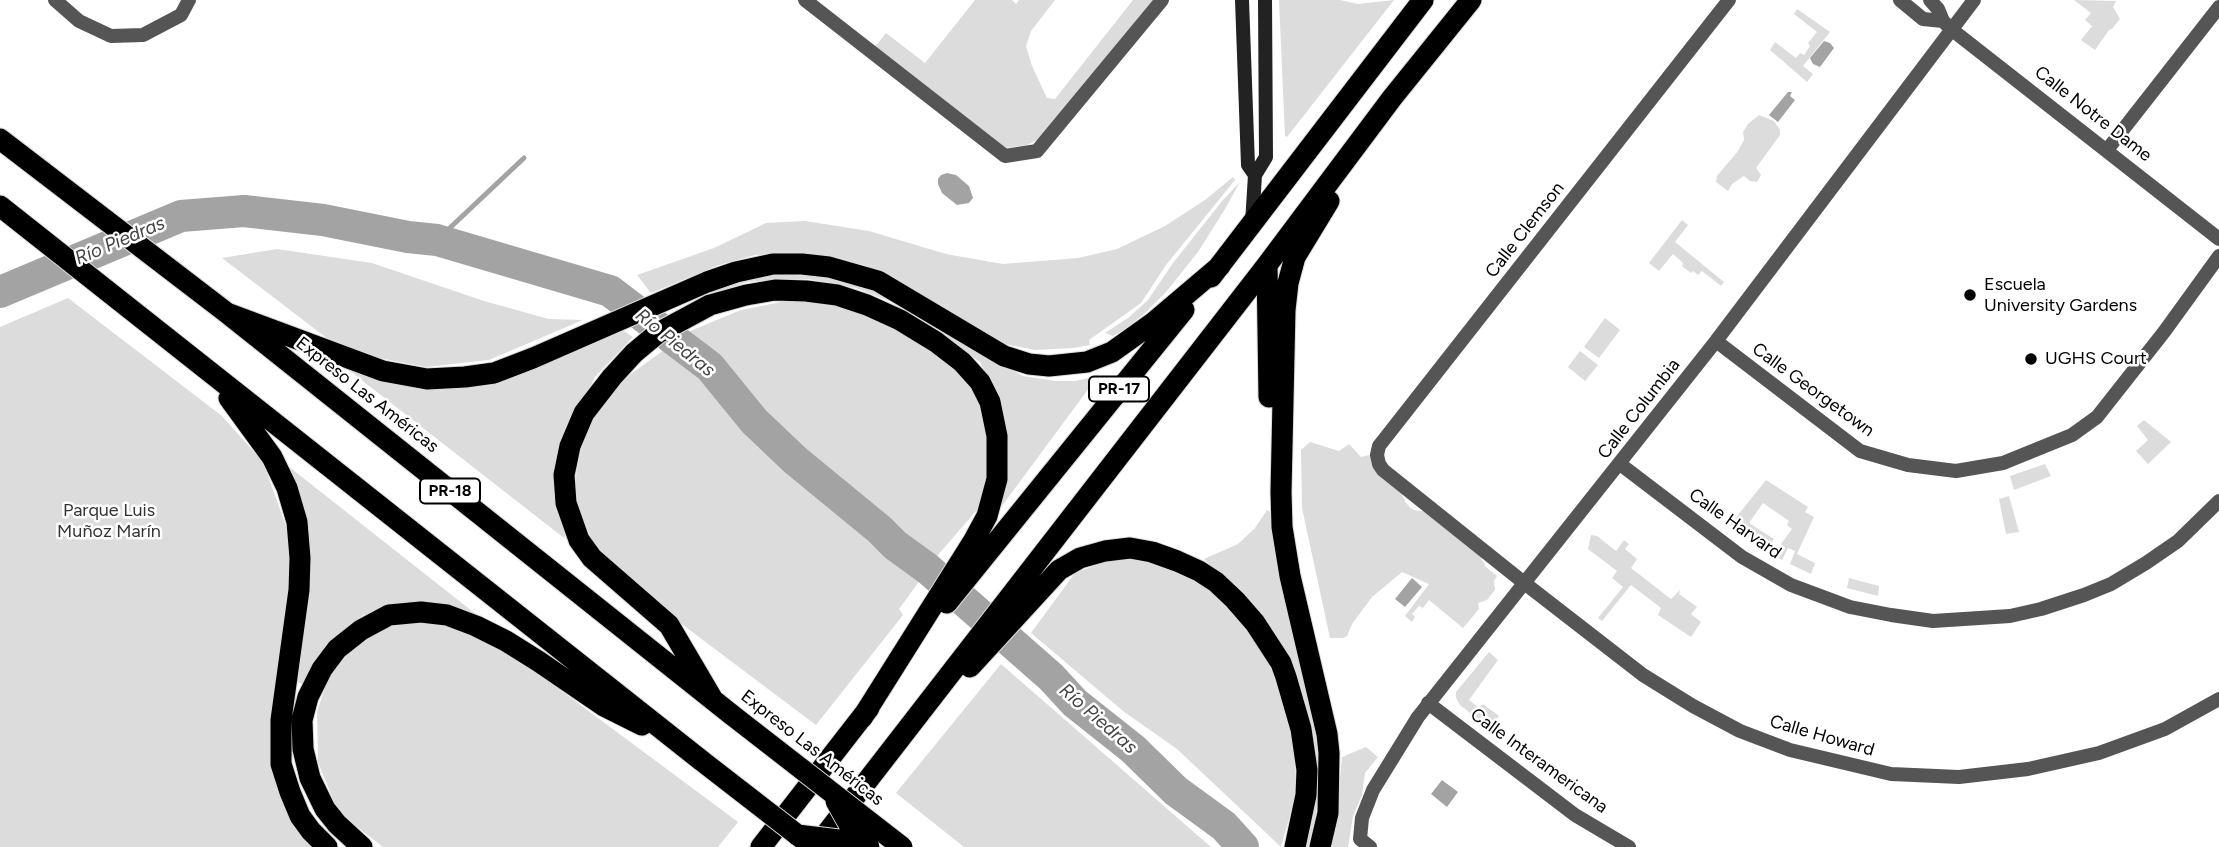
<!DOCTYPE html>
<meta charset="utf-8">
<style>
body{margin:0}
canvas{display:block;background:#fff}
</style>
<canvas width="2219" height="847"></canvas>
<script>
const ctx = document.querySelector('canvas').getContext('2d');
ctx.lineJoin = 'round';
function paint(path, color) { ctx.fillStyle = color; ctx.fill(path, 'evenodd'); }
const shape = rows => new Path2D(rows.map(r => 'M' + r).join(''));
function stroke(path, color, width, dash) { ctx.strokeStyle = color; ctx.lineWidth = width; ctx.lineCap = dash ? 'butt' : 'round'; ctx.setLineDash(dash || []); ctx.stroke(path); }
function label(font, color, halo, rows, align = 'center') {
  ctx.font = font + ' Figtree,sans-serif'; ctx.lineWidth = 5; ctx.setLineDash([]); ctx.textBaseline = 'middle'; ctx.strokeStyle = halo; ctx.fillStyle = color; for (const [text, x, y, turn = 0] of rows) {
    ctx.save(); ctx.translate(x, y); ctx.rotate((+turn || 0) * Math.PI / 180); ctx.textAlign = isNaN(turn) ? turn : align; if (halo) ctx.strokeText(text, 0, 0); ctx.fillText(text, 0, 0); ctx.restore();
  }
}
const green = shape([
 [975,0,1012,0,1016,4,1019,0,1055,0,1031,31,1026,46,1032,66,1047,98,1055,99,1133,0,1153,0,1038,140,1027,145,1005,148,874,48,886,33,925,63],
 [1279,0,1340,0,1358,4,1394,0,1287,137,1285,136],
 [2074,0,2116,1,2113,7,2120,19,2112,29,2109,30,2095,50,2081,40,2092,26,2085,20,2091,13],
 [1797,9,1830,32,1803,66,1813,74,1807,82,1770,50,1775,42,1796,58,1800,53,1804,55,1810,46,1808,43,1817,32,1794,14],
 [1759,115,1774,121,1780,130,1780,135,1756,168,1761,175,1757,182,1750,181,1744,176,1732,184,1728,191,1716,182,1717,176,1738,151,1744,140,1743,132,1748,124],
 [1233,177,1235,180,1166,265,1141,303,1089,340,1090,345,1073,348,1035,350,1005,344,990,337,891,276,864,265,833,257,798,253,755,255,719,265,651,293,637,275,714,248,766,223,805,221,869,231,946,254,1003,264,1078,258,1117,249,1165,226,1205,200],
 [1240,182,1225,209,1198,252,1166,292,1144,314,1125,329,1113,336,1105,333,1128,318,1148,300,1173,263,1223,200],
 [1682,220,1688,225,1675,242,1724,282,1721,286,1702,271,1698,275,1693,271,1691,273,1682,266,1683,263,1673,254,1659,271,1649,263],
 [277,249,372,263,484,301,549,319,583,320,489,360,426,367,359,354,328,339,222,258],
 [777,274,842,278,892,296,985,356,1023,376,1056,381,1075,381,1093,377,1095,380,996,514,1006,428,998,395,980,362,892,302,856,288,808,279,787,279,747,282,707,296,706,291,728,284],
 [806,297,858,308,893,324,956,367,982,403,990,435,985,507,976,511,931,563,848,494,826,480,789,449,774,432,759,420,724,375,684,340,683,334,741,310],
 [68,298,222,416,263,462,288,532,292,570,270,729,271,768,284,806,313,847,0,847,0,327],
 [1605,318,1620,330,1599,358,1584,347],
 [624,331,633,337,595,377,567,435,567,533,564,538,350,371,350,367,447,386,587,345],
 [668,347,679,349,699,363,766,438,808,475,924,571,918,583,899,609,903,615,816,725,631,586,595,547,575,500,577,459,595,415,620,382],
 [1580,351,1598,365,1585,381,1568,367],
 [2144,420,2171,442,2148,464,2136,451,2148,440,2137,426],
 [1310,442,1339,451,1349,444,1361,457,1369,455,1385,462,1389,466,1406,503,1413,510,1430,512,1478,552,1486,567,1497,576,1494,581,1495,590,1487,600,1478,603,1479,609,1463,628,1429,600,1423,608,1419,606,1412,614,1415,617,1412,622,1405,616,1429,584,1402,572,1372,597,1352,624,1347,636,1343,638,1330,638,1302,508,1301,450],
 [2045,464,2051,476,2014,490,2010,476],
 [288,466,477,615,430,602,397,603,363,615,335,637,315,663,304,684,296,682,308,604,311,562,307,523],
 [1766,480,1808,507,1805,512,1814,517,1797,554,1815,563,1811,574,1790,564,1795,551,1788,548,1782,560,1773,555,1792,529,1787,525,1789,521,1763,503,1749,523,1774,539,1766,551,1730,525],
 [2009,496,2019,532,2006,534,1999,499],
 [1267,510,1270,512,1287,612,1307,693,1318,746,1320,779,1315,822,1308,847,1303,847,1312,751,1235,588,1204,559,1238,544,1255,528],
 [1591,535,1597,536,1616,551,1624,540,1629,544,1625,549,1637,559,1631,568,1671,599,1680,590,1679,594,1697,607,1691,614,1701,622,1691,637,1658,615,1661,608,1631,585,1602,621,1598,618,1623,587,1612,578,1617,571,1588,549],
 [1140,558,1193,575,1223,599,1254,635,1273,673,1288,714,1294,752,1296,794,1281,847,1177,749,1123,711,1031,633,1075,573,1108,561],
 [1849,578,1879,586,1878,596,1847,588],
 [417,622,449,622,489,637,738,822,718,847,383,847,338,812,318,762,317,712,328,678,354,646,388,627],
 [1489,652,1498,660,1469,700,1479,708,1483,704,1499,716,1489,728,1460,705,1456,698,1456,692],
 [1001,664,1211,847,964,847,896,793],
 [1366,747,1378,757,1365,773,1362,795,1353,816,1348,847,1329,847,1338,801,1342,757]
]);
const water = shape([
 [1824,41,1830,43,1834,48,1820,67,1813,64,1810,58],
 [1788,92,1792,92,1790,96,1795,100,1778,122,1769,115],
 [947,173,956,175,969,186,973,198,969,203,957,205,942,193,938,184,938,179,941,175],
 [1412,578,1422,587,1405,607,1395,599],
 [1442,780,1458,792,1447,807,1431,794]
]);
const stream = shape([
 [437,240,524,158]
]);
const river = shape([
 [0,292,181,216,244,211,323,220,408,237,437,240,610,291,710,367,754,421,795,460,879,529,895,545,928,569,1051,677,1075,703,1133,749,1176,791,1224,826,1243,847]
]);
const street = shape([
 [55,0,79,21,111,36,143,35,181,15,189,0],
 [805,0,1005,156,1037,151,1162,0],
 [1729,0,1379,446,1377,455,1379,464,1383,470,1523,582,1643,675,1693,706,1740,731,1790,750,1891,774,1959,777,2028,769,2099,753,2165,729,2219,699],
 [1900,0,1923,19,1943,21],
 [1930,0,1938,9,1943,21,1951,29,2219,239],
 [2107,150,2219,7],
 [1716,341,1860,451,1908,465,1956,471,2003,463,2072,435,2097,417,2164,332,2219,256],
 [1620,464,1742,557,1791,585,1850,607,1891,615,1933,621,2010,616,2041,609,2084,595,2111,584,2146,563,2178,541,2219,501],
 [1428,703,1575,815,1629,847],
 [1370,847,1360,839,1362,818,1373,790,1418,717,1716,341,1974,0]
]);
const secondary = shape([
 [1242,0,1248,165,1255,175],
 [1252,223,1255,175,1266,157,1265,0]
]);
const highway = shape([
 [0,139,227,313,732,715],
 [0,206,702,761],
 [1267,265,1269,397],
 [1211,277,1423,0],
 [227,313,383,371,427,379,465,377,494,373,533,358,707,282,736,272,773,264,802,264,829,267,878,281,1004,356,1029,364,1049,366,1087,362,1112,352,1154,322,1220,266],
 [229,398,272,457,287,488,297,522,300,558,299,590,281,720,281,764,290,792,300,816,311,831,327,847],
 [947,603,1184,310],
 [970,667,1059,570,1080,558,1105,551,1130,548,1152,552,1177,561,1199,571,1216,582,1235,600,1255,623,1281,663,1286,677,1301,729,1307,770,1306,795,1295,847],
 [712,698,669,625,592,558,579,540,566,503,564,475,570,446,584,413,612,377,634,353,658,333,710,305,746,295,775,290,806,291,837,295,867,305,900,320,936,342,962,362,980,382,990,402,997,436,997,479,987,516,974,540,862,718],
 [362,847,337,824,325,809,310,778,303,749,302,720,308,697,322,669,337,649,361,630,389,615,421,612,447,615,476,626,506,641,538,661,604,706,642,725],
 [761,847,869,708],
 [816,847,1267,265,1392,98,1471,0],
 [1320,847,1328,813,1329,753,1327,734,1290,576,1282,527,1281,492,1285,310,1288,283,1295,257,1329,201]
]);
const highwayBridge = shape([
 [732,715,902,847],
 [702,761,813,847],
 [836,801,850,826,869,847],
 [797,835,839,840,858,847]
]);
const markers = [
 [1970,295,7,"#000"],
 [2031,359,7,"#000"]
];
const shields = [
 [1119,389,60],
 [450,491,60]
];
const shieldNames = [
 ["PR-17",1119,389],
 ["PR-18",450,491]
];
const streetNames = [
 ["Calle Notre Dame",2093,114,38],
 ["Calle Clemson",1525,230,-52],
 ["Calle Georgetown",1813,390,36],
 ["Expreso Las Américas",367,395,38],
 ["Calle Columbia",1639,409,-52],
 ["Calle Harvard",1735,524,35],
 ["Calle Howard",1822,736,16],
 ["Expreso Las Américas",812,748,38],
 ["Calle Interamericana",1539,761,36]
];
const poiNames = [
 ["Escuela",1984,285],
 ["University Gardens",1984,306],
 ["UGHS Court",2045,359]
];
const parkNames = [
 ["Parque Luis",109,511],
 ["Muñoz Marín",109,532]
];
const waterNames = [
 ["Río Piedras",120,241,-23],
 ["Río Piedras",675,343,39],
 ["Río Piedras",1098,719,41]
];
paint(green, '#dcdcdc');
paint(water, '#a3a3a3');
stroke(stream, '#a3a3a3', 5);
stroke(river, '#a3a3a3', 32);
stroke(highway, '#dbdbdb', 23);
stroke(street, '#555', 14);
stroke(secondary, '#222', 14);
stroke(highway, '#000', 21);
stroke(highwayBridge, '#dbdbdb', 23, []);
stroke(highwayBridge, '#000', 21);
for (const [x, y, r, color] of markers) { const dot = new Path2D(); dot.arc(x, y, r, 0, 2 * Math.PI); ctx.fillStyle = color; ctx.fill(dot); stroke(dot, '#fff', 2.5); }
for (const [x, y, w] of shields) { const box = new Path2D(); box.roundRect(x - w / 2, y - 12.5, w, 25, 5); ctx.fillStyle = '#fff'; ctx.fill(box); stroke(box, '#000', 2); }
label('bold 16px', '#000', null, shieldNames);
label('18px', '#000', '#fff', streetNames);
label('18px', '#000', '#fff', poiNames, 'left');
label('18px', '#333', '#fff', parkNames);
label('italic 19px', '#444', '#fff', waterNames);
</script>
